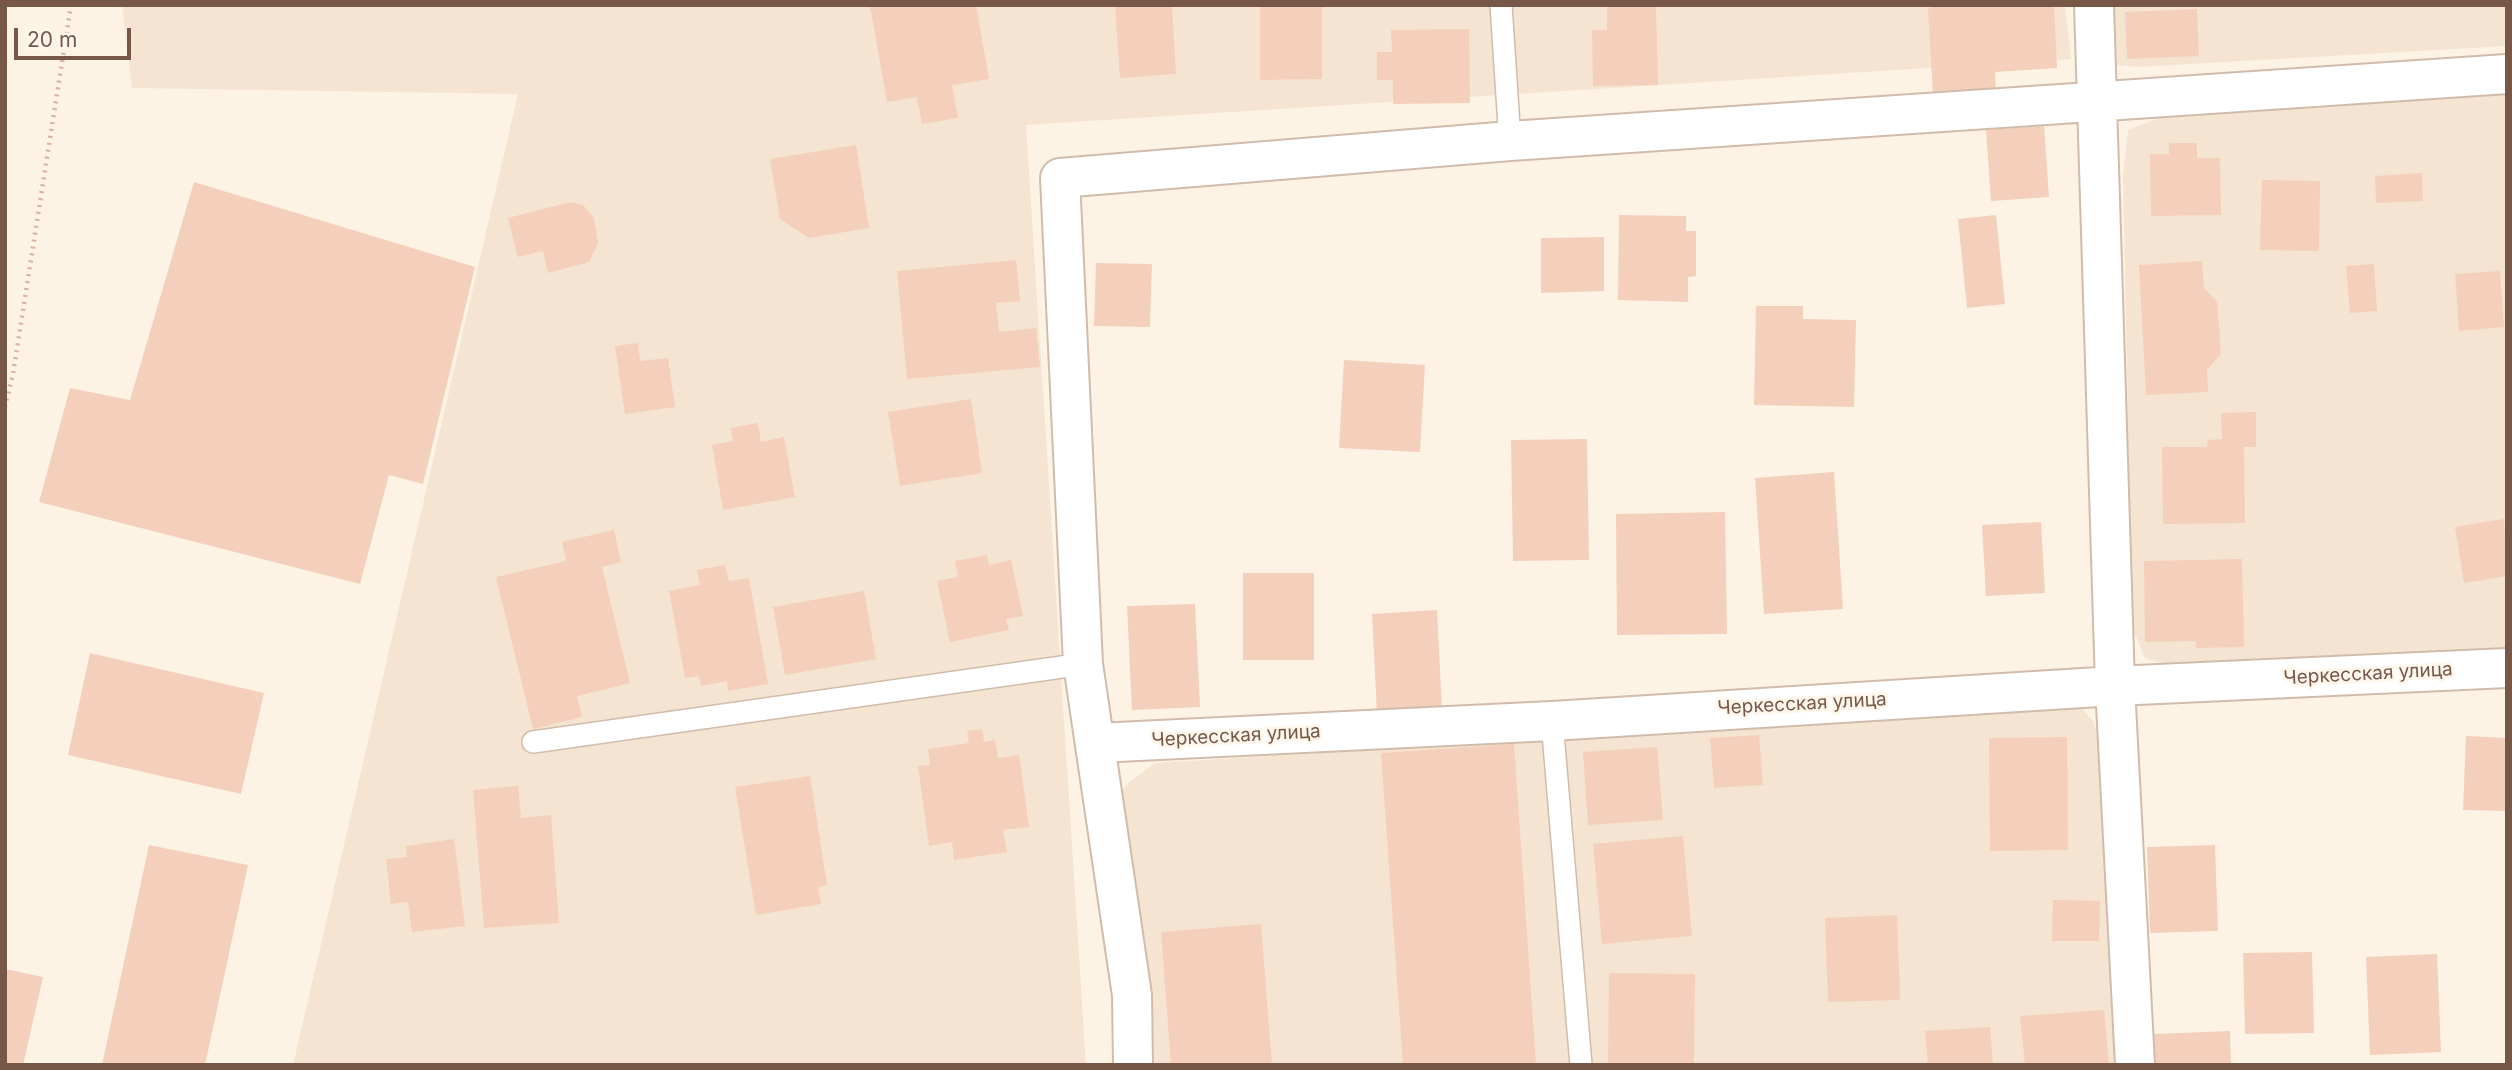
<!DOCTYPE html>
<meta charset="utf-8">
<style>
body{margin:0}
#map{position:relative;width:2512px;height:1070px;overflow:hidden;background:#fdf3e4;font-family:Inter,sans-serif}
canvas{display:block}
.frame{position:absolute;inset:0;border:7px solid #775748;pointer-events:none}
.scale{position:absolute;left:14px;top:28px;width:117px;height:32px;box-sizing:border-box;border:4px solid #775748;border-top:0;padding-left:9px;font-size:21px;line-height:24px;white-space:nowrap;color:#775748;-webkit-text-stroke:5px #fff7ec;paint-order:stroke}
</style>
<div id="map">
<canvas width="2512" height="1070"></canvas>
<div class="frame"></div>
<div class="scale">20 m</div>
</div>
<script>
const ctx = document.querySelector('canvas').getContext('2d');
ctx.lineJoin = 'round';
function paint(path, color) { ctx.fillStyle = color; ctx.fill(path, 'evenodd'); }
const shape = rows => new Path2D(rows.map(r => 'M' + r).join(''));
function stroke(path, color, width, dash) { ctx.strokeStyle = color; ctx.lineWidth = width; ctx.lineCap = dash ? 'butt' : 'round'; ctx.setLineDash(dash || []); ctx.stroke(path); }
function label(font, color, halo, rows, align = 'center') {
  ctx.font = font + ' Inter,sans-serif'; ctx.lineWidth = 6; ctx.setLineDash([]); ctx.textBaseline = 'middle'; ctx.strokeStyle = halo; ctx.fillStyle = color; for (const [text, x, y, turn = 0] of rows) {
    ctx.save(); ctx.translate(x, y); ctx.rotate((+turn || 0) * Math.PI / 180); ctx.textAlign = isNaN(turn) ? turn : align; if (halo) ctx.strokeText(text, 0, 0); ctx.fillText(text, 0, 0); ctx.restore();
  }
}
const residential = shape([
 [122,5,2065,5,2071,59,1026,125,1086,1065,293,1065,518,94,132,88],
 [2108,5,2507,5,2507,46,2138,67,2116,65,2110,51],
 [2507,87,2507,662,2201,674,2145,658,2132,627,2123,175,2128,130,2166,115],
 [2080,707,2094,722,2101,753,2122,1065,1149,1065,1117,798,1128,783,1155,763]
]);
const building = shape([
 [870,5,976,5,989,79,952,85,958,118,922,124,917,97,887,102],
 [1115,5,1172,5,1176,74,1120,78],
 [1260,5,1322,5,1322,79,1260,80],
 [1607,5,1656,5,1658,85,1593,86,1592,30,1607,30],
 [1944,5,2054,5,2057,68,1995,72,1996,92,1933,95,1928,8],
 [2197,9,2199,56,2127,59,2125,12],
 [1469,29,1470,103,1393,104,1393,80,1377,80,1377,52,1392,52,1391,30],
 [2044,126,2049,197,1991,201,1986,130],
 [2169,143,2197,143,2197,158,2220,158,2221,215,2151,216,2150,154,2169,154],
 [856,145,869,228,809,238,780,219,770,159],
 [2422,173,2423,201,2376,203,2375,176],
 [2262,180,2320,181,2319,251,2260,250],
 [194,182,475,267,423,484,389,475,360,584,39,502,70,388,130,400],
 [571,202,584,206,594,218,598,243,589,262,548,273,543,251,518,257,508,218],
 [1619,215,1686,216,1686,231,1696,231,1696,276,1688,277,1688,302,1618,300],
 [1996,215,2005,304,1967,308,1958,219],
 [1604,237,1604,291,1541,293,1541,238],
 [1016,260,1020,301,996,303,999,332,1036,328,1040,367,907,379,897,271],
 [2202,261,2204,288,2217,302,2221,354,2207,370,2208,392,2146,395,2139,265],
 [1096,263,1152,264,1150,327,1094,326],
 [2374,264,2377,311,2350,313,2346,266],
 [2500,271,2504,327,2459,331,2455,274],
 [1756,306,1803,306,1803,319,1856,320,1854,407,1754,405],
 [638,343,640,361,668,358,675,407,625,414,615,346],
 [1344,360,1425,365,1420,452,1339,448],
 [971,399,982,473,900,486,888,412],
 [2256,412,2256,447,2244,447,2245,523,2163,524,2162,447,2207,447,2208,440,2222,439,2221,413],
 [758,423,761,442,784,437,795,497,723,510,712,445,733,441,731,428],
 [1587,439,1589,560,1513,561,1511,440],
 [1834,472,1843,609,1764,614,1755,478],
 [1725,512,1727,634,1617,635,1616,514],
 [2504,519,2507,576,2464,583,2455,527],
 [2041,522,2045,593,1986,596,1982,525],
 [614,530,621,562,602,567,630,683,577,696,582,717,533,729,496,577,566,561,562,542],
 [987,555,989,565,1011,560,1023,616,1006,619,1009,630,950,642,937,581,958,577,955,561],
 [2242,559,2244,647,2196,648,2196,641,2145,642,2144,561],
 [725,565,729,581,749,578,768,684,728,691,727,681,701,686,699,676,685,678,669,591,700,585,697,570],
 [1243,573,1314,573,1314,660,1243,660],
 [864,591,876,659,785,675,773,607],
 [1195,604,1200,707,1132,710,1127,606],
 [1437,610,1442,709,1377,713,1372,614],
 [90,653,264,693,241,794,68,755],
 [982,729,984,742,995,740,998,758,1019,755,1029,827,1003,830,1007,852,954,860,952,842,929,846,918,766,930,765,928,749,969,743,967,731],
 [1759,735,1763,785,1714,788,1710,738],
 [2466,736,2507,738,2507,811,2463,810],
 [2067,737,2068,850,1990,851,1989,738],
 [1514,744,1536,1065,1403,1065,1381,753],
 [1657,747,1663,820,1588,825,1583,752],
 [810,776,827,885,818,887,821,904,756,915,735,787],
 [518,786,521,818,551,815,559,923,484,928,473,790],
 [1683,836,1692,936,1602,944,1593,844],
 [454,839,465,926,412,932,408,902,391,904,386,859,407,857,406,846],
 [149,845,248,865,205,1065,102,1065],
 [2215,845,2218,931,2150,933,2147,847],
 [2053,900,2100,901,2099,941,2052,941],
 [1897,915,1900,1000,1828,1002,1825,918],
 [1261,924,1272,1065,1171,1065,1161,932],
 [2312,952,2314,1033,2245,1034,2243,953],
 [2437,954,2441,1052,2370,1055,2366,957],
 [5,969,43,977,23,1065,5,1065],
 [1609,973,1695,974,1694,1065,1608,1065],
 [2104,1010,2109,1065,2025,1065,2020,1016],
 [1990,1027,1993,1065,1928,1065,1925,1031],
 [2230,1031,2231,1065,2155,1065,2154,1034]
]);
const path = shape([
 [5,407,13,374,71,5]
]);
const lane = shape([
 [1501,5,1510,141],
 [1552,721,1581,1065],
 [533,742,1083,664]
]);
const street = shape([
 [2094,5,2115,686,2135,1065],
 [1097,743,1552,721,2115,686,2507,668],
 [1133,1065,1132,995,1083,664,1060,178,1510,141,2507,74]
]);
const streetNames = [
 ["Черкесская улица",2368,674,-3],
 ["Черкесская улица",1802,704,-3],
 ["Черкесская улица",1236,736,-3]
];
paint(residential, '#f5e4d2');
paint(building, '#f4cfbb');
stroke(lane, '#d1bcac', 24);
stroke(street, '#d1bcac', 42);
stroke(path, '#d9b29e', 4.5, [2, 5]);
stroke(lane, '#fff', 21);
stroke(street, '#fff', 38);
label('19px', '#775748', '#fff7ec', streetNames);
</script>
